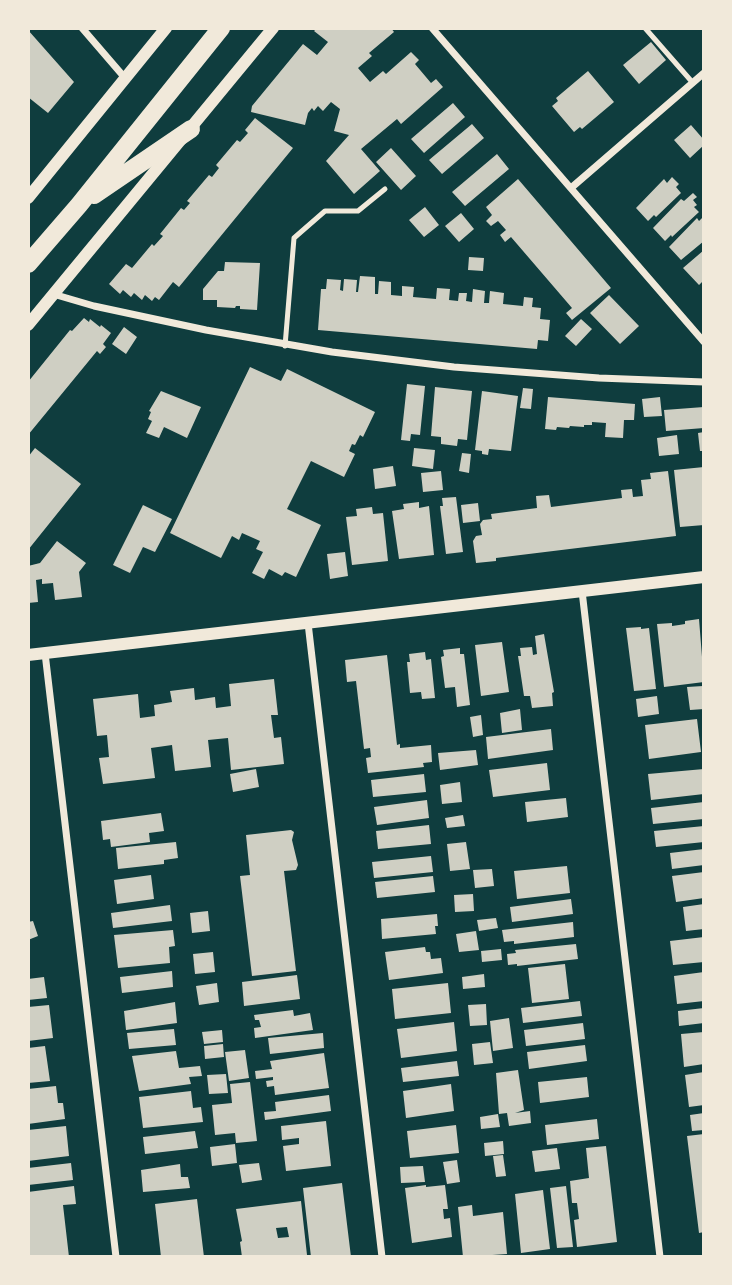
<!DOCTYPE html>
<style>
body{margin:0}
#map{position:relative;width:732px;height:1285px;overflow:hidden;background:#0f3d3e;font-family:"Asap Condensed",sans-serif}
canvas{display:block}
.frame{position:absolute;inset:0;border:30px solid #f1e9da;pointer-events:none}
</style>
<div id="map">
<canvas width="732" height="1285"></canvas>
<div class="frame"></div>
</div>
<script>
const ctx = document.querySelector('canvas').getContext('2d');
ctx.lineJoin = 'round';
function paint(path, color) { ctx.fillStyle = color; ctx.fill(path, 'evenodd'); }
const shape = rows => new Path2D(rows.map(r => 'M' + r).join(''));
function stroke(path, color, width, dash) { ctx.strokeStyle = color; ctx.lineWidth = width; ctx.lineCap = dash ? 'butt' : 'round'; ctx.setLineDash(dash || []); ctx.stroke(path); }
const building = shape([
 [317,28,391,28,394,32,369,53,372,56,358,68,370,82,383,71,386,74,411,52,419,60,415,64,431,83,436,79,443,87,401,124,397,119,361,149,380,171,354,194,326,161,349,135,334,131,340,109,331,102,323,111,318,106,314,111,312,108,308,113,305,125,251,112,252,106,303,44,317,55,328,42,314,31],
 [28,30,74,82,48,113,28,97],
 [651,42,666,60,639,84,623,65],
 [588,71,614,102,582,129,580,127,574,132,552,106,558,101,556,98],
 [453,103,465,117,424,153,411,139],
 [255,118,293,148,179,287,173,282,159,300,155,297,152,301,145,295,142,300,134,293,131,297,123,290,120,294,109,284,126,264,132,268,152,244,154,246,163,236,160,234,181,208,184,210,190,203,187,201,209,175,212,177,219,168,216,165,237,140,240,142,248,133,245,130],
 [472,124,484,138,442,174,429,160],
 [691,125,704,140,704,145,690,158,674,140],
 [391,148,416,176,401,190,376,162],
 [497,154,509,169,465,206,452,192],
 [672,177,679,184,676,187,681,193,656,217,654,215,648,221,636,208,664,179,667,183],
 [518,179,611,288,572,320,566,313,572,308,511,237,505,242,500,235,506,230,498,221,491,226,486,221,492,215,486,207],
 [693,193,697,197,693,200,697,205,694,207,699,212,672,237,671,235,665,241,653,228,681,199,684,201],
 [425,207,439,225,424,237,409,220],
 [461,213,474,229,459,242,445,226],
 [704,216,704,241,681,260,669,247,697,218,699,221],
 [704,250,704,280,699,285,683,268],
 [469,257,484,258,483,271,468,270],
 [225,262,260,263,257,310,240,309,240,306,236,306,235,308,217,307,217,300,203,300,203,289,218,271,224,271],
 [360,276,375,277,375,294,378,294,379,281,391,282,391,295,402,296,402,286,414,287,413,297,436,299,437,288,450,289,449,300,458,301,459,293,467,293,466,301,472,302,473,289,485,291,484,303,489,303,490,291,504,293,503,304,523,306,524,297,533,298,532,307,541,308,540,319,550,320,548,341,538,340,537,349,318,330,321,289,326,289,327,279,341,280,340,290,343,291,344,279,357,280,356,292,358,292],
 [609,295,639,326,620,344,590,313],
 [84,318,89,322,90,319,100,327,101,325,111,333,103,344,106,347,100,354,97,351,28,435,28,382,70,330,72,331],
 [581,319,592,329,576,346,565,336],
 [124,327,137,337,126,354,112,344],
 [250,367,281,381,287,369,375,412,363,437,360,435,355,445,352,444,349,451,355,454,344,477,311,461,287,509,321,525,296,577,285,572,282,576,269,569,264,579,252,573,263,552,256,549,260,541,242,533,239,540,232,536,221,558,170,533],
 [407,384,425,386,420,435,411,434,410,441,401,440],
 [435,387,472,391,467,440,458,439,457,446,441,444,441,437,431,436],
 [523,388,533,389,531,409,520,408],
 [161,391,201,407,187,438,164,427,159,438,146,433,152,421,148,419,151,412,149,411],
 [482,391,518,396,511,451,489,449,488,455,482,454,482,451,475,450],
 [548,397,635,404,634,420,624,420,623,438,605,437,606,423,592,422,592,425,584,425,584,427,570,426,569,428,557,427,556,430,545,429],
 [660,397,662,416,644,417,642,399],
 [704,407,704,428,666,431,664,410],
 [704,432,704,451,700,451,698,433],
 [677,435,679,454,659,456,657,438],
 [35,448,81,484,28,550,28,457],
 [414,448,435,450,433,469,412,466],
 [462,453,471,454,469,473,459,471],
 [393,466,396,486,375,489,373,469],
 [704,467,704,525,680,527,674,470],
 [441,471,443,490,423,492,421,473],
 [668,471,676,536,496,558,496,561,476,563,473,541,476,536,482,535,480,524,483,520,492,519,491,514,537,508,536,496,549,495,551,507,622,498,621,490,632,489,633,497,643,496,641,480,651,479,650,473],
 [456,497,463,552,446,554,440,506,443,506,442,498],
 [419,502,419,508,429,506,434,555,399,559,392,511,404,509,403,504],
 [478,503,480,521,463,523,461,505],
 [143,505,172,519,155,552,143,547,130,573,113,565],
 [372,507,373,514,383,513,388,561,352,565,346,517,357,516,356,509],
 [57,541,86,563,79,572,82,597,55,600,53,583,42,584,42,579,36,580,38,602,28,603,28,566,40,563],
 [345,552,348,576,330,579,327,554],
 [699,619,704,682,664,687,657,624,672,623,672,626,679,625,685,624,685,621],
 [641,627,641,629,649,628,656,689,634,691,626,628],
 [544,634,554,692,552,693,553,706,532,708,530,696,524,696,518,656,521,656,520,648,532,647,533,655,537,654,535,636],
 [502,642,509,692,481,696,475,645],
 [460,648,460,654,464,654,470,705,457,707,455,687,445,688,441,657,444,656,443,650],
 [425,652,426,660,431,659,435,698,422,699,421,692,410,693,407,662,410,662,409,654],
 [387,655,397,745,400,744,400,748,431,745,432,762,423,763,424,767,368,773,366,758,371,757,370,748,364,749,356,681,347,682,345,660],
 [274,679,278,715,271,715,274,738,281,737,284,764,231,770,228,738,208,740,211,767,175,771,172,745,151,748,155,778,103,784,99,758,109,757,107,735,97,736,93,699,138,694,140,718,155,716,154,705,172,702,170,691,194,688,195,700,215,697,216,708,231,706,229,684],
 [703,686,704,709,690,710,687,687],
 [657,696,659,714,638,717,636,699],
 [520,709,522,730,502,733,500,713],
 [481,715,483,735,473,737,470,717],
 [697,719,701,752,649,759,645,725],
 [551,729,553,750,488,759,486,737],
 [476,750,478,765,440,770,438,753],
 [547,763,550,790,493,797,489,770],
 [256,769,259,787,233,792,230,774],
 [704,769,704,794,651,800,648,774],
 [424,774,426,792,373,797,371,780],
 [460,782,462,802,442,804,440,785],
 [566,798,568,817,527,822,525,802],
 [427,800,429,818,377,825,374,807],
 [704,802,704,819,653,824,651,808],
 [161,813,164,831,149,833,150,842,111,847,110,839,103,840,101,821],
 [463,815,465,826,447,828,445,818],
 [429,825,431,844,378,849,376,831],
 [704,826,704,842,656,847,654,831],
 [291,830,294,832,292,840,298,865,296,870,284,871,296,971,252,976,240,876,250,875,246,835],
 [176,842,178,858,164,860,164,864,118,869,116,848],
 [466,842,470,869,450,871,447,844],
 [704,849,704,865,672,869,670,853],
 [431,856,433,872,374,878,372,862],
 [567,866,570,893,517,899,514,871],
 [492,869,494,886,475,888,473,870],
 [704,872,704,898,676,902,672,876],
 [151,875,154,899,117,904,114,880],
 [433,876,435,892,377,898,375,882],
 [473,894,474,911,455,912,454,895],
 [571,899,573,914,512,922,510,907],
 [704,904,704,929,686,931,683,907],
 [170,905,172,921,113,928,111,913],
 [208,911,210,931,192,933,190,913],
 [437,914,438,926,435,926,436,934,382,939,381,919],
 [496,918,498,928,479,931,477,920],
 [33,921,38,936,28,940,28,922],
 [573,922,574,937,514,944,514,941,504,942,502,930],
 [173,930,175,946,169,947,170,963,118,968,114,935],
 [476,931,479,950,459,952,456,934],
 [704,937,704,962,673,965,670,941],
 [576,944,578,959,517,966,517,964,508,965,507,954,516,953,515,950],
 [425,947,426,952,430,952,431,959,441,958,443,973,389,980,385,952],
 [501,949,502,960,482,962,481,951],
 [213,952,215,972,195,974,193,954],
 [565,964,569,999,532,1003,528,968],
 [172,971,173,987,122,993,120,977],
 [704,972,704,1001,677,1004,674,976],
 [484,974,485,987,463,989,462,977],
 [297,975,300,999,244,1006,242,982],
 [44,977,47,998,28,1000,28,979],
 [217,983,219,1002,199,1005,196,986],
 [448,983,451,1013,395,1019,392,989],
 [580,1001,582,1016,523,1023,521,1008],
 [175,1002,177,1023,126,1030,124,1011],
 [486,1004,487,1025,470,1026,468,1005],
 [49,1005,53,1038,28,1041,28,1007],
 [704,1008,704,1023,679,1026,678,1011],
 [293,1010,294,1016,310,1013,313,1030,255,1038,254,1028,261,1027,259,1020,255,1020,254,1015],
 [509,1018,513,1048,493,1051,490,1021],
 [454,1022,457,1051,401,1058,397,1029],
 [583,1023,585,1039,526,1046,524,1030],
 [174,1029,176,1045,129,1049,127,1033],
 [222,1030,223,1042,204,1044,202,1032],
 [704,1032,704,1064,684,1067,681,1034],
 [323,1033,324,1048,270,1054,268,1038],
 [490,1042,493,1063,474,1065,472,1044],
 [223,1044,224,1057,205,1059,204,1046],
 [585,1045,587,1061,529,1069,527,1052],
 [45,1046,50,1081,28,1083,28,1048],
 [245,1050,249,1078,229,1081,225,1052],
 [176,1051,179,1068,200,1066,202,1076,189,1077,191,1084,139,1091,132,1056],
 [324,1053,329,1088,275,1095,274,1086,267,1087,266,1081,273,1080,273,1077,256,1079,255,1071,272,1069,270,1061],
 [457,1061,459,1076,403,1082,401,1068],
 [518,1070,524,1110,515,1113,530,1111,531,1123,509,1126,507,1113,499,1114,496,1073],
 [704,1072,704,1105,689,1107,685,1075],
 [226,1074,228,1093,209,1094,207,1075],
 [587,1077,589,1097,540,1103,538,1082],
 [250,1082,257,1141,236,1143,235,1133,215,1135,212,1105,232,1103,230,1084],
 [451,1084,454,1111,406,1118,403,1091],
 [56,1086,58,1103,63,1103,65,1119,28,1124,28,1089],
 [191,1091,193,1108,201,1107,203,1122,143,1128,139,1097],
 [329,1095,331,1111,265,1120,264,1112,276,1111,275,1102],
 [704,1113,704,1130,692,1131,690,1115],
 [498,1114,500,1127,481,1129,480,1117],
 [597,1119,599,1139,547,1145,545,1125],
 [326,1121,331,1166,286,1171,283,1146,299,1144,299,1138,282,1140,281,1126],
 [456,1125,459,1153,410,1158,407,1131],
 [66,1126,69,1156,28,1161,28,1130],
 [195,1131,198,1148,145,1154,143,1137],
 [704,1134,704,1232,699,1233,687,1136],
 [503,1141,504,1154,485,1156,484,1143],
 [235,1144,237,1163,212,1166,210,1147],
 [606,1146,617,1242,577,1247,574,1220,579,1219,577,1203,572,1203,570,1181,589,1178,586,1148],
 [557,1148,560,1169,535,1172,532,1151],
 [503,1155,506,1176,496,1177,493,1156],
 [457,1160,460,1182,447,1184,443,1162],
 [71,1163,73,1180,28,1185,28,1168],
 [259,1163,262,1180,242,1183,239,1165],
 [180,1164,181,1177,188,1177,190,1188,143,1192,141,1170],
 [423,1166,425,1182,401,1183,400,1167],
 [342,1183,351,1257,311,1257,303,1188],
 [426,1185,426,1187,445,1185,448,1209,443,1209,444,1219,450,1218,452,1237,412,1243,405,1188],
 [74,1186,76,1204,63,1205,69,1257,28,1257,28,1192],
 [566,1186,573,1247,557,1248,550,1188],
 [543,1190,550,1249,521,1253,515,1194],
 [197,1199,204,1257,161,1257,155,1204],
 [301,1201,307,1255,242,1257,240,1242,242,1241,236,1209],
 [287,1227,289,1237,278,1238,276,1228],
 [472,1205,473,1216,503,1212,507,1254,463,1257,458,1207]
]);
const service = shape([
 [645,28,693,83],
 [285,346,294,238,325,211,358,211,385,189]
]);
const minor = shape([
 [82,28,125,78],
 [432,28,704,342],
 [571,188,704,73],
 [53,294,94,306,206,330,332,352,454,367,599,378,704,382],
 [582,591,660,1257],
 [308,623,382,1257],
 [45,653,116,1257]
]);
const tertiary = shape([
 [28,198,166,28],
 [28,325,273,28],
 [28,655,704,577]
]);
const primary = shape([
 [94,195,191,129],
 [28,264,79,205,221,28]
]);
paint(building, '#cfcfc3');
stroke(service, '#f1e9da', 5);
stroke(minor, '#f1e9da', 7);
stroke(tertiary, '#f1e9da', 12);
stroke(primary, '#f1e9da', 18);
</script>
